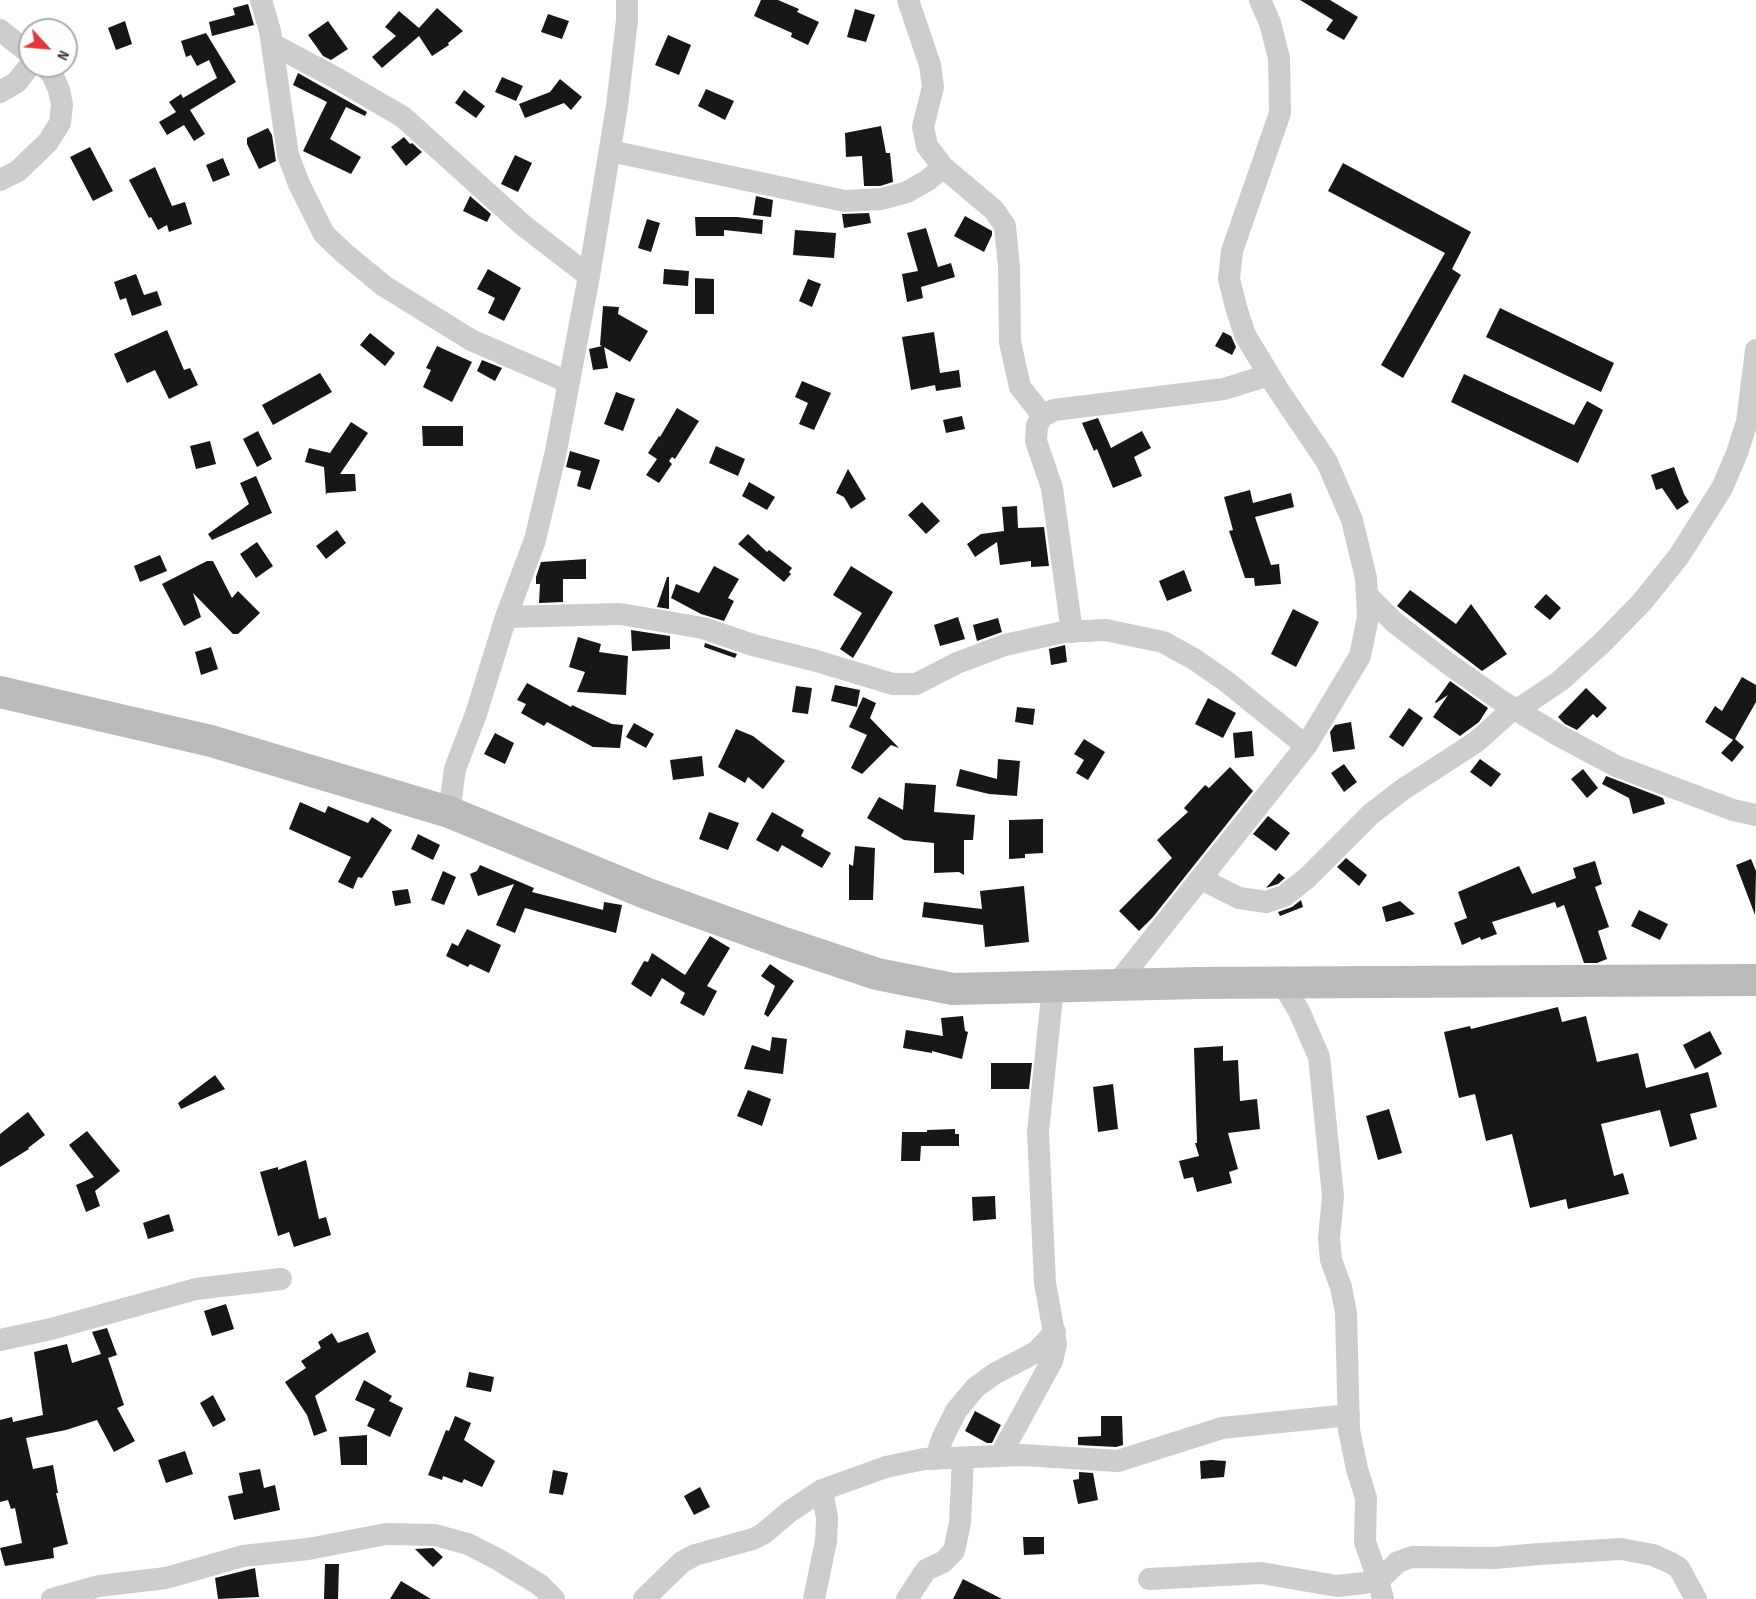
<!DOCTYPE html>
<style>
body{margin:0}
#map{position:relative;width:1756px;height:1599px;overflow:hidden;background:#fff;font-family:"Sofia Sans Condensed",sans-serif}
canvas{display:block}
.north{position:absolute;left:18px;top:18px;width:60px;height:60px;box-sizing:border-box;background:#fff;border:2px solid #acacac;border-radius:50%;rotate:116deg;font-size:16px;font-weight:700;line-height:24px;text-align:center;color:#303030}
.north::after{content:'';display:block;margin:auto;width:21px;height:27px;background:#e13739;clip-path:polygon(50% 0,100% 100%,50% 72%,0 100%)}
</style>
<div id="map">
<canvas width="1756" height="1599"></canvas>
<div class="north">N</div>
</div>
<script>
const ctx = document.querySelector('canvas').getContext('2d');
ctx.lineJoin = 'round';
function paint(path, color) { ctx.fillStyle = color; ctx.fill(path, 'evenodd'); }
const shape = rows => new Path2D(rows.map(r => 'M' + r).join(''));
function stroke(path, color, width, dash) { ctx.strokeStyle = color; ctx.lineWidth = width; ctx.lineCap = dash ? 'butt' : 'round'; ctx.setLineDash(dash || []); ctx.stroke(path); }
const building = shape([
 [761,0,778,0,799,9,797,12,819,22,808,45,791,37,792,33,754,16],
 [1300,0,1330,0,1358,17,1344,40,1326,30,1333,20],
 [248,4,254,25,212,36,209,22,235,15,233,8],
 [437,8,463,31,448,43,449,45,432,56,419,36,382,68,372,57,396,36,385,27,399,11,419,28],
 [855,9,875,15,866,42,847,37],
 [548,14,569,21,562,39,541,32],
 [125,21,132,44,116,50,108,28],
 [328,21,348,49,331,60,323,56,308,35],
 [206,33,236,82,190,110,205,134,194,141,184,125,167,135,159,122,176,112,169,102,181,94,183,98,217,78,209,60,197,66,191,55,186,57,181,41],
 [668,35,691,45,679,75,655,65],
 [298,73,367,112,365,116,346,107,330,139,361,157,351,174,303,151,327,102,293,85],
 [502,77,523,86,516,101,495,92],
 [560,79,582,97,571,110,564,103,525,118,519,104,550,92],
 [706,89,734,101,725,120,698,106],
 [464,90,485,106,476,118,455,103],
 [881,126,886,153,890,153,893,182,880,186,864,186,862,156,846,157,845,133],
 [268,128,272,135,276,161,259,169,247,144,247,138],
 [404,137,410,144,412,143,422,152,406,166,391,147],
 [90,147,113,191,93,201,70,157],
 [515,155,532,163,518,192,501,184],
 [223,158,230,175,213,182,206,165],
 [1343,163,1471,232,1452,269,1461,275,1403,378,1381,365,1445,253,1328,191],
 [155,167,172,206,185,202,192,224,169,232,167,225,158,230,151,217,149,218,129,180],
 [470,196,491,214,487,222,463,211],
 [756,196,773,200,771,217,753,215],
 [869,213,871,223,844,228,842,214],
 [965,216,992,231,992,235,984,252,954,236],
 [695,217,737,217,763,220,762,234,724,230,724,236,696,236],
 [647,219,660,223,651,252,638,248],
 [926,228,938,267,951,263,955,277,921,287,923,298,907,302,902,274,918,271,907,233],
 [795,230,836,233,834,258,793,255],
 [488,269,521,288,504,321,488,313,495,298,477,289],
 [664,269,689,271,688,286,663,284],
 [136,274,144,295,157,291,162,305,132,316,126,298,120,300,114,282],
 [695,278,714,279,714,314,695,314],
 [808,279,821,284,812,307,799,301],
 [603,306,619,307,618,314,648,331,630,362,604,347,608,368,593,370,589,349,602,346,600,345],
 [1500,308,1614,363,1601,392,1486,337],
 [167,330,184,370,190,368,198,385,169,399,155,370,127,383,114,354],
 [934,332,940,373,959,370,961,387,936,391,935,385,911,390,902,337],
 [1223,332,1231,336,1236,347,1232,355,1215,346],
 [370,333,395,353,385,366,360,345],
 [437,346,472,362,452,402,423,387,431,370,426,368],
 [482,360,502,368,495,381,477,371],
 [320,373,332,392,273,425,262,405],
 [1464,374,1574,425,1587,401,1603,410,1578,463,1451,402],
 [802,381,831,393,814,430,799,424,808,403,795,397],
 [616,392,635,399,623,431,604,424],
 [677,408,699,421,675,459,672,457,669,461,672,464,659,483,646,475,657,459,648,453,659,436,660,437],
 [962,416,965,429,946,433,943,420],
 [1098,418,1111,448,1142,431,1151,448,1134,457,1142,476,1113,488,1097,449,1094,451,1082,423],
 [351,422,368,433,340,474,355,474,356,491,327,493,326,495,324,467,305,462,309,448,330,453],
 [422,426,463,426,463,446,423,446],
 [258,431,272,459,257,467,243,439],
 [210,441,216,464,196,469,190,446],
 [716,446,745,459,738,476,709,463],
 [570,451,600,460,590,490,577,486,581,471,566,467],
 [1674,467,1684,494,1689,502,1677,510,1662,488,1656,490,1651,475],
 [848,469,866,499,851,509,844,497,836,493],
 [256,476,272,513,212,540,208,534,249,504,240,483],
 [749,482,775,497,767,510,742,496],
 [1250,490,1253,503,1291,493,1294,507,1255,517,1271,565,1279,564,1281,584,1255,586,1254,578,1245,578,1229,531,1233,530,1224,497],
 [922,502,940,521,926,534,908,515],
 [1017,506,1018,528,1044,527,1049,566,1031,567,1031,561,1000,565,997,542,975,557,967,544,981,534,1004,531,1002,507],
 [337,530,346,543,326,559,316,546],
 [748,534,767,552,769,550,792,568,789,572,791,574,784,582,738,544],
 [257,542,273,566,256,578,240,554],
 [160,555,167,571,140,582,134,566],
 [586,559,586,579,563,579,563,602,539,603,540,584,536,584,536,577,541,562],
 [207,561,213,561,232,598,238,591,260,613,238,634,233,634,193,593,201,617,184,626,162,584],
 [714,566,739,579,728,598,734,601,724,621,701,614,671,598,676,584,699,593],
 [851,566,893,592,853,658,840,649,862,613,833,595],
 [1184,570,1192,591,1167,601,1159,581],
 [667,577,669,577,669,609,657,607],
 [1410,590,1456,624,1471,604,1507,654,1482,671,1397,606],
 [1546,594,1561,608,1550,620,1534,607],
 [1293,609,1319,622,1296,667,1271,654],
 [958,617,965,639,940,646,934,625],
 [998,618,1002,632,977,641,973,625],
 [631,630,670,636,670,649,632,651],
 [578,637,601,644,599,652,628,656,626,695,577,692,585,672,569,667],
 [705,643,737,654,735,658,704,647],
 [1065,645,1067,662,1051,665,1049,649],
 [211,647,218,669,201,675,195,652],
 [1742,677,1756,685,1756,702,1735,739,1744,747,1732,762,1721,753,1733,740,1705,722,1715,706,1722,711],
 [1450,681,1488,708,1479,722,1460,736,1433,717,1448,695,1436,703,1435,702],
 [527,683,571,707,572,705,612,724,623,725,620,748,593,747,547,722,544,726,521,713,526,704,517,700],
 [835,685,860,690,857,707,831,701],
 [796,686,812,688,808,714,792,712],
 [1586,688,1607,708,1597,718,1593,714,1577,730,1565,724,1558,717],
 [863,697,876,703,870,718,899,748,891,745,862,774,851,768,867,735,849,727],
 [1208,698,1236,713,1223,738,1195,724],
 [1017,707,1035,709,1033,725,1015,722],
 [1409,708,1423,718,1403,747,1389,737],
 [1351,722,1355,749,1333,752,1330,732,1335,725],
 [634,723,654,734,646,748,626,737],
 [736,729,753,736,785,761,763,789,748,777,745,783,718,767],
 [1252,731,1254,756,1235,758,1233,733],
 [495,733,514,743,505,764,484,754],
 [1084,739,1105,752,1088,780,1076,773,1084,760,1074,754],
 [702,756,704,776,673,780,670,760],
 [998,759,1020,761,1017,796,989,794,956,786,960,769,997,779],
 [1480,759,1501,774,1491,787,1470,772],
 [1344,764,1357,782,1344,792,1331,773],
 [1230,767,1253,791,1153,917,1139,931,1119,911,1172,858,1157,840,1188,812,1184,808,1205,785,1209,788],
 [1583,769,1598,788,1587,798,1571,779],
 [1606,776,1663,798,1665,804,1633,814,1629,798,1602,784],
 [905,783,936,785,934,812,975,815,973,840,964,840,964,875,959,872,934,873,934,843,904,840,867,818,879,797,903,810],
 [300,802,325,813,328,806,368,823,372,817,392,830,362,878,358,877,353,889,338,882,351,857,289,829],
 [709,812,739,823,728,850,699,839],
 [772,812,804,830,801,836,831,853,822,868,782,845,778,852,756,840],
 [1268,816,1290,833,1276,851,1253,834],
 [1043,819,1043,853,1025,854,1025,858,1009,859,1009,820],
 [418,834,440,845,433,860,411,849],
 [855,846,875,848,873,900,849,900,849,864,853,866],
 [1346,858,1367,875,1359,886,1337,867],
 [1751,859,1756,871,1755,915,1736,865],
 [1595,861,1602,884,1595,887,1609,927,1598,931,1607,959,1597,963,1584,963,1564,905,1557,908,1555,902,1492,922,1497,934,1481,940,1480,937,1462,945,1454,923,1467,918,1458,892,1519,866,1532,894,1576,878,1573,868],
 [480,865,534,888,532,892,603,910,604,902,622,905,616,933,525,908,515,933,496,925,514,884,478,896,470,874,477,871],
 [443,871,456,877,444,905,431,900],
 [1279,873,1285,878,1278,884,1266,888],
 [1024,886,1029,942,985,947,983,925,922,917,924,902,982,909,980,891],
 [408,889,411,903,395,906,392,891],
 [1301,900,1303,907,1280,916,1278,912,1292,907],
 [1400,901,1415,914,1386,922,1382,907],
 [1639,910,1668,924,1660,940,1631,926],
 [467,929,501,945,489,973,470,964,468,967,446,956,452,943,458,946],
 [710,936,730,948,707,986,717,991,704,1016,680,1003,685,993,662,978,651,997,631,984,644,961,648,962,652,953,685,975],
 [770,964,794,981,768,1017,764,1014,775,986,761,976],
 [1558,1007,1562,1022,1586,1016,1597,1062,1638,1053,1646,1088,1708,1072,1717,1107,1690,1114,1697,1139,1670,1147,1660,1110,1601,1124,1614,1176,1623,1173,1629,1194,1568,1209,1566,1199,1530,1208,1512,1134,1486,1141,1475,1094,1459,1098,1444,1032,1470,1026,1471,1029],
 [963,1016,965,1031,968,1032,962,1059,932,1051,932,1053,903,1048,906,1030,943,1036,941,1018],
 [1710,1031,1722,1054,1695,1069,1683,1045],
 [772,1037,787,1039,783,1074,744,1069,752,1045,770,1051],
 [1223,1046,1223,1061,1238,1060,1240,1101,1257,1099,1260,1129,1228,1133,1238,1169,1229,1172,1232,1183,1197,1192,1193,1177,1184,1179,1179,1161,1199,1156,1195,1143,1197,1143,1194,1048],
 [991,1063,1032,1063,1029,1089,991,1089],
 [215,1075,225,1089,181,1109,178,1103],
 [1113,1084,1118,1129,1098,1132,1093,1087],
 [748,1090,771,1099,762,1126,737,1116],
 [1389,1109,1402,1153,1378,1160,1366,1116],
 [28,1112,45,1135,28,1148,29,1149,0,1167,0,1134],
 [955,1129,955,1134,959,1134,959,1146,921,1146,920,1161,901,1161,902,1132,927,1132,927,1130],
 [87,1131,120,1171,95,1191,100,1206,86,1212,76,1185,94,1177,69,1145],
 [306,1160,319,1219,326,1217,331,1235,294,1247,289,1232,278,1236,260,1172,278,1167,278,1170],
 [995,1196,996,1219,973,1221,972,1197],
 [169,1214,174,1231,148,1239,143,1223],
 [226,1304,234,1329,212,1336,204,1311],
 [107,1328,117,1355,108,1358,124,1405,117,1408,135,1441,114,1452,97,1420,66,1430,26,1438,33,1469,53,1465,58,1493,56,1493,68,1544,53,1548,54,1558,5,1566,0,1548,22,1543,15,1508,11,1509,8,1500,0,1502,0,1420,12,1417,13,1422,43,1415,34,1352,67,1344,72,1363,101,1354,92,1332],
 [368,1332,376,1352,315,1396,327,1431,314,1436,307,1415,285,1382,306,1368,301,1361,321,1348,318,1342,332,1333,338,1343],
 [469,1372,494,1377,491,1392,466,1387],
 [364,1380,392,1396,389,1401,403,1408,390,1437,367,1426,375,1409,355,1400],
 [213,1395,226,1420,213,1427,200,1403],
 [975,1411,1001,1425,992,1443,987,1443,965,1431],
 [455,1416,471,1423,464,1440,495,1461,482,1487,464,1479,462,1483,443,1476,442,1480,428,1475,446,1430,449,1431],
 [1101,1416,1122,1416,1123,1445,1116,1447,1078,1445,1078,1437,1101,1436],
 [367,1435,367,1465,341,1465,339,1437],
 [185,1451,193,1474,166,1483,158,1460],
 [1211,1460,1226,1461,1224,1477,1201,1479,1200,1461],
 [260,1469,264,1488,275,1485,280,1510,234,1520,228,1496,243,1493,239,1473],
 [553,1470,568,1473,563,1495,549,1493],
 [1079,1472,1093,1473,1098,1500,1078,1504,1073,1480,1079,1479],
 [700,1487,710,1507,694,1515,684,1496],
 [1023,1537,1044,1537,1044,1554,1024,1555],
 [433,1548,443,1557,433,1567,415,1549],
 [325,1564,339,1564,338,1599,324,1599],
 [255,1568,259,1597,218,1599,215,1578],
 [963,1579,1002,1599,953,1599],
 [401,1581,431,1599,390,1599]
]);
const street = shape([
 [261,0,270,31,288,155,299,184,324,234,344,253,384,286,471,340,568,382],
 [908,0,930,65,933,87,923,127,927,146,943,167,994,210,1005,226,1009,267,1010,342,1020,387,1043,416],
 [0,30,30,54],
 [272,44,336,78,403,117,524,226,589,276],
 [0,92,17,82,30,65],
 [610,151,845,201,882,199,907,192,928,180,943,167],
 [0,180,18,171,48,142,60,123,62,105,59,90,52,74,44,66],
 [1367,595,1394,622,1450,665,1503,702,1558,735,1616,766,1733,810,1756,815],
 [506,617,620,614,703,628,753,645,813,660,893,684,916,684,957,663,1005,645,1063,632,1106,630,1163,642,1194,659,1227,682,1306,746],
 [1072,632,1052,488,1036,441,1037,425,1043,416,1054,410,1224,389,1269,375],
 [1517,710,1560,681,1602,643,1642,602,1679,556,1722,488,1737,453,1747,422,1756,350],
 [449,812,455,769,476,714,506,617,535,540,556,451,589,276,617,106,627,20,627,0],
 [1201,879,1239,898,1266,902,1284,896,1307,878,1371,814,1402,790,1476,742,1514,708],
 [1282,983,1299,1011,1319,1057,1333,1196,1329,1238,1331,1260,1341,1287,1346,1313,1349,1430,1357,1469,1366,1498,1365,1542,1378,1579,1383,1599],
 [1115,986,1306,746,1360,656,1368,617,1366,578,1352,520,1327,462,1277,388,1245,335,1236,307,1229,279,1232,251,1280,113,1279,58,1270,23,1260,0],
 [0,1340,51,1329,196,1289,281,1279],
 [1000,1456,1052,1361,1056,1344,1045,1283,1038,1132,1053,987],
 [935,1459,943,1437,956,1411,975,1388,994,1374,1036,1352,1055,1332],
 [1149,1579,1261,1573,1337,1586,1364,1583,1381,1578,1398,1562,1412,1557,1495,1558,1539,1554,1621,1549,1653,1555,1671,1563,1679,1568,1696,1599],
 [52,1599,99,1586,166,1578,243,1556,308,1549,386,1534,435,1535,468,1544,499,1560,540,1585,554,1599],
 [644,1599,682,1562,695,1555,753,1539,763,1534,789,1512,822,1490,886,1467,924,1459,1023,1455,1118,1461,1222,1428,1349,1415],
 [814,1599,826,1541,827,1518,822,1490],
 [907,1599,926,1570,943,1562,954,1551,960,1523,963,1458]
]);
const secondary = shape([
 [0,692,211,741,449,812,648,894,784,943,877,974,953,989,1198,983,1756,980]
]);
paint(building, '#171717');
stroke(street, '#cdcdcd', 22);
stroke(secondary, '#bababa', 32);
</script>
